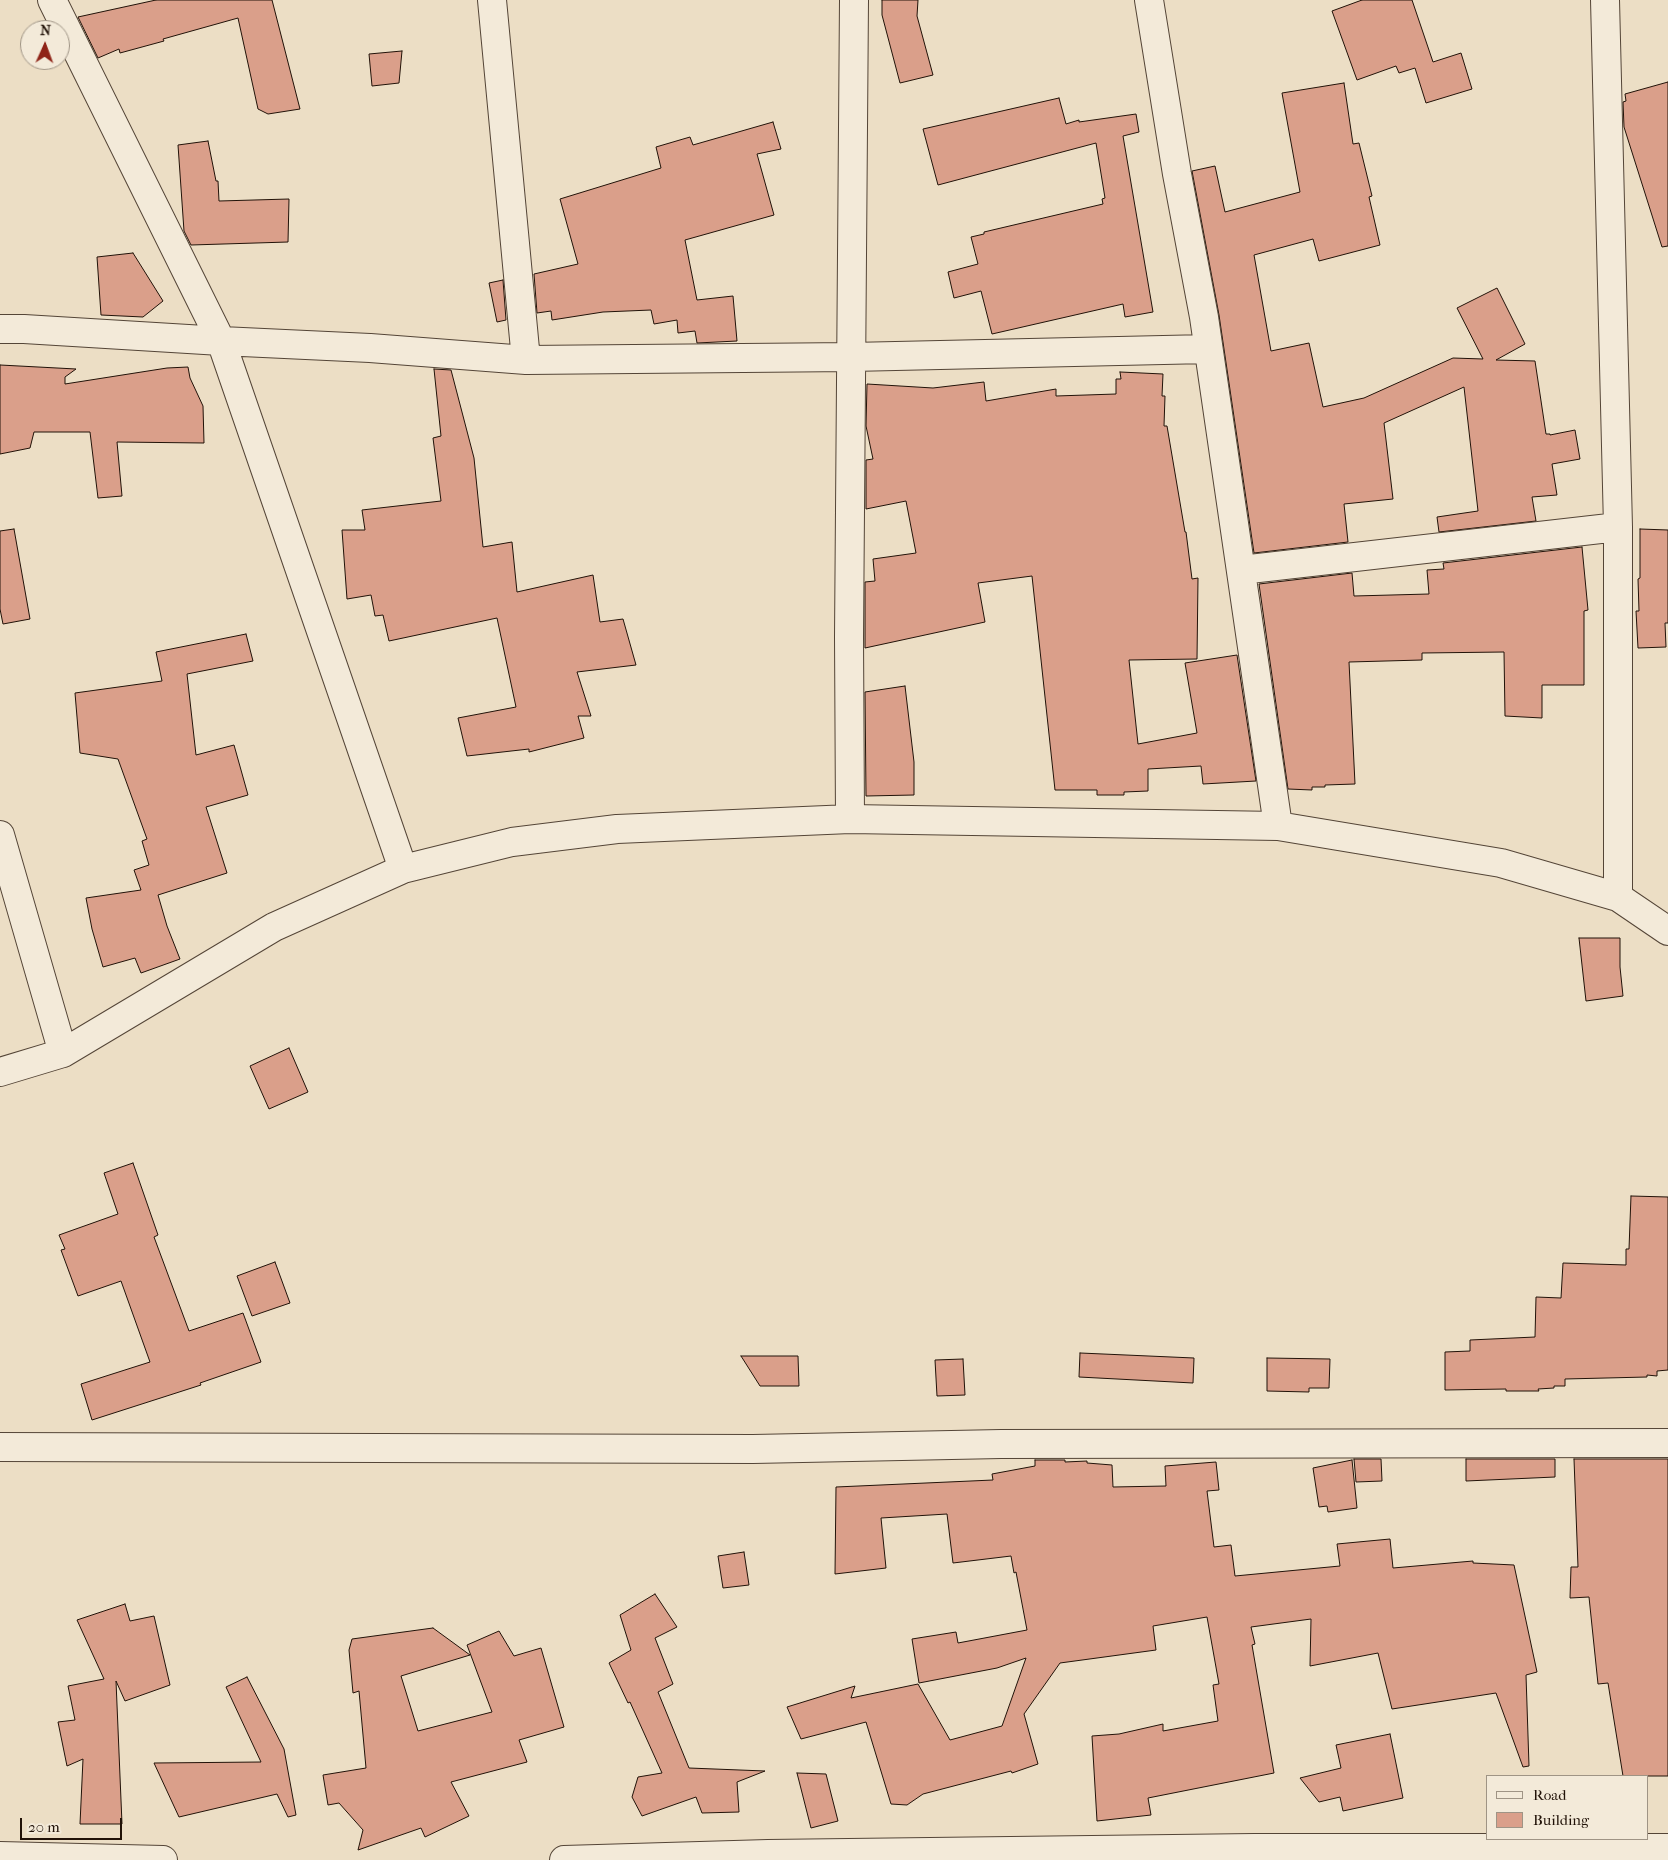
<!DOCTYPE html>
<style>
body{margin:0}
#map{position:relative;width:1668px;height:1860px;overflow:hidden;background:#ecdec5;font-family:"IM FELL French Canon",serif}
canvas{display:block}
.legend{position:absolute;left:1486px;top:1775px;width:162px;height:65px;box-sizing:border-box;background:#f3ead9;border:1px solid #9f9485;margin:0;padding:6px 9px;list-style:none;font-size:15px;color:#211208}
.legend li{display:flex;align-items:center;gap:10px;height:25px}
.legend b{width:25px;border:1px solid #9f9485}
.north{position:absolute;left:20px;top:20px;width:50px;height:50px;box-sizing:border-box;background:#f3ead9;border:1px solid #9f9485;border-radius:50%;rotate:2deg;font-size:14px;font-weight:700;line-height:20px;text-align:center;color:#211208}
.north::after{content:'';display:block;margin:auto;width:18px;height:22px;background:#8f2418;clip-path:polygon(50% 0,100% 100%,50% 72%,0 100%)}
.scale{position:absolute;left:20px;top:1818px;width:102px;height:22px;box-sizing:border-box;border:2px solid #211208;border-top:0;padding-left:6px;font-size:15px;line-height:18px;white-space:nowrap;color:#211208;-webkit-text-stroke:4px #f3ead9;paint-order:stroke}
</style>
<div id="map">
<canvas width="1668" height="1860"></canvas>
<ul class="legend">
<li><b style="height:6px;background:#f3ead9"></b>Road</li>
<li><b style="height:14px;background:#da9f8a"></b>Building</li>
</ul>
<div class="north">N</div>
<div class="scale">20 m</div>
</div>
<script>
const ctx = document.querySelector('canvas').getContext('2d');
ctx.lineJoin = 'round';
function paint(path, color) { ctx.fillStyle = color; ctx.fill(path, 'evenodd'); }
const shape = rows => new Path2D(rows.map(r => 'M' + r).join(''));
function stroke(path, color, width, dash) { ctx.strokeStyle = color; ctx.lineWidth = width; ctx.lineCap = dash ? 'butt' : 'round'; ctx.setLineDash(dash || []); ctx.stroke(path); }
const building = shape([
 [156,0,272,0,300,109,268,114,258,109,238,18,163,39,164,41,120,53,119,49,98,58,78,17,156,0],
 [882,0,918,0,917,16,933,75,900,83,882,15,882,0],
 [1362,0,1412,0,1433,62,1461,53,1472,89,1426,103,1415,68,1399,73,1396,66,1357,80,1332,11,1362,0],
 [402,51,399,83,372,86,369,54,402,51],
 [1668,82,1668,246,1662,247,1624,127,1623,102,1626,101,1625,94,1668,82],
 [1344,83,1353,144,1359,143,1372,196,1369,197,1380,245,1319,261,1313,239,1254,255,1271,351,1309,343,1323,407,1364,398,1453,358,1483,359,1457,308,1497,288,1525,344,1496,360,1535,361,1546,434,1550,434,1550,435,1575,430,1580,459,1552,464,1557,495,1532,497,1536,521,1439,532,1437,517,1478,511,1464,387,1384,423,1393,499,1344,504,1348,542,1254,553,1219,315,1192,171,1215,166,1225,212,1300,192,1282,93,1344,83],
 [1059,98,1066,124,1079,120,1079,122,1136,114,1139,132,1123,136,1153,312,1125,317,1123,304,992,334,981,291,954,298,948,272,978,264,971,237,984,234,984,232,1103,204,1102,199,1105,198,1096,143,938,185,923,129,1059,98],
 [773,122,781,149,757,154,774,215,685,240,697,300,733,296,737,341,697,343,695,331,678,333,677,320,654,324,651,310,603,312,552,320,551,311,537,313,534,274,578,264,560,199,661,168,656,147,690,137,693,145,773,122],
 [208,141,216,181,218,181,219,201,289,199,288,242,191,245,184,231,178,145,208,141],
 [133,253,163,301,143,317,101,315,97,257,133,253],
 [503,280,506,320,497,322,489,283,503,280],
 [0,365,76,369,65,377,65,384,167,368,188,367,190,378,203,406,204,443,117,442,122,496,98,498,90,432,34,432,30,448,0,454,0,365],
 [434,369,451,370,474,458,483,547,512,542,517,592,593,575,600,622,623,619,636,665,577,672,591,716,578,716,584,738,529,752,529,749,467,756,458,718,516,707,497,618,389,641,383,615,375,616,371,595,347,599,342,530,365,530,362,510,441,501,433,438,441,436,434,369],
 [1120,372,1163,374,1162,396,1165,396,1164,426,1167,426,1185,532,1186,532,1192,579,1198,578,1197,659,1129,660,1138,744,1197,733,1185,663,1237,655,1256,781,1203,784,1201,766,1148,769,1148,791,1124,792,1124,795,1097,795,1097,790,1055,790,1032,576,978,583,985,622,865,648,865,582,875,581,873,559,916,553,906,501,866,509,866,460,873,459,866,426,867,384,933,388,984,382,986,401,1056,389,1056,396,1116,394,1116,379,1121,379,1120,372],
 [14,529,30,619,3,624,0,609,0,531,14,529],
 [1640,529,1668,530,1668,623,1665,623,1666,647,1638,648,1636,611,1639,611,1638,579,1640,578,1640,529],
 [1582,547,1588,610,1584,611,1584,685,1542,685,1542,718,1505,716,1504,652,1422,653,1422,660,1349,662,1355,784,1325,785,1325,787,1312,787,1312,790,1288,789,1259,584,1352,573,1354,596,1429,594,1427,570,1444,569,1443,563,1582,547],
 [246,634,253,661,187,674,196,755,234,745,248,795,206,807,227,873,158,895,167,926,180,959,141,973,135,958,103,967,92,929,86,898,141,890,134,870,149,865,142,841,147,839,118,759,80,753,75,693,162,681,156,652,246,634],
 [905,686,914,762,914,795,866,796,865,692,905,686],
 [1579,938,1620,938,1620,967,1623,996,1586,1001,1579,938],
 [289,1048,308,1092,269,1109,250,1066,289,1048],
 [133,1163,158,1235,154,1237,189,1331,243,1313,261,1362,200,1383,201,1385,92,1420,81,1384,150,1362,121,1281,78,1296,61,1250,65,1249,59,1235,118,1214,104,1173,133,1163],
 [1631,1196,1668,1197,1668,1370,1657,1371,1657,1376,1647,1375,1647,1377,1565,1379,1565,1386,1554,1386,1554,1388,1538,1389,1539,1391,1506,1391,1506,1389,1445,1390,1445,1352,1470,1351,1470,1340,1535,1337,1536,1297,1561,1298,1563,1263,1626,1265,1626,1249,1629,1249,1631,1196],
 [275,1262,290,1303,252,1316,237,1276,275,1262],
 [1080,1353,1194,1358,1193,1383,1079,1377,1080,1353],
 [741,1356,798,1356,799,1386,760,1386,741,1356],
 [1267,1358,1330,1359,1329,1388,1309,1388,1309,1392,1267,1391,1267,1358],
 [963,1359,965,1395,937,1396,935,1360,963,1359],
 [1354,1459,1381,1459,1382,1481,1356,1482,1354,1459],
 [1466,1459,1555,1459,1555,1477,1466,1481,1466,1459],
 [1574,1459,1668,1459,1668,1776,1623,1776,1608,1683,1598,1684,1589,1597,1570,1598,1571,1567,1578,1567,1574,1459],
 [1035,1460,1065,1460,1065,1462,1087,1461,1087,1463,1112,1465,1113,1487,1166,1486,1165,1466,1216,1462,1219,1490,1207,1491,1214,1547,1231,1545,1235,1576,1340,1566,1337,1544,1390,1539,1393,1568,1473,1561,1473,1563,1514,1565,1537,1672,1526,1675,1529,1766,1523,1767,1496,1693,1392,1709,1378,1653,1310,1666,1311,1619,1251,1627,1255,1644,1252,1645,1274,1773,1148,1798,1151,1815,1097,1821,1092,1736,1119,1734,1163,1724,1163,1731,1218,1721,1213,1685,1219,1684,1207,1617,1153,1626,1156,1650,1060,1663,1024,1714,1038,1764,1012,1773,1011,1771,923,1794,907,1805,891,1804,866,1722,801,1739,787,1707,855,1686,851,1698,918,1684,950,1740,1002,1726,1026,1658,997,1668,919,1683,912,1639,956,1632,958,1643,1027,1630,1016,1572,1014,1573,1011,1556,953,1563,947,1514,881,1518,886,1568,835,1574,836,1487,993,1480,992,1474,1035,1466,1035,1460],
 [1352,1460,1357,1508,1328,1512,1327,1506,1319,1507,1313,1468,1352,1460],
 [744,1552,749,1585,723,1588,718,1556,744,1552],
 [655,1594,677,1627,655,1638,673,1684,658,1692,689,1768,765,1771,737,1782,739,1812,702,1813,696,1797,642,1816,632,1797,638,1777,662,1773,630,1702,628,1703,609,1663,631,1650,620,1615,655,1594],
 [125,1604,130,1621,154,1616,170,1685,125,1701,116,1681,122,1824,80,1824,83,1759,67,1766,58,1722,75,1720,68,1686,104,1679,77,1620,125,1604],
 [433,1628,470,1655,401,1676,418,1731,492,1712,467,1645,499,1631,514,1656,541,1648,564,1727,519,1740,527,1762,451,1782,469,1816,425,1837,421,1828,358,1850,363,1830,339,1803,328,1805,323,1775,366,1768,359,1691,353,1693,349,1650,352,1639,433,1628],
 [247,1677,284,1749,296,1815,288,1817,277,1794,179,1817,154,1763,261,1762,226,1687,247,1677],
 [1390,1734,1403,1798,1343,1811,1340,1797,1319,1802,1300,1778,1341,1768,1336,1745,1390,1734],
 [797,1773,826,1774,838,1821,811,1828,797,1773]
]);
const street = shape([
 [52,0,221,341,403,869],
 [492,0,526,360],
 [1149,0,1177,174,1204,317,1278,826],
 [1605,0,1618,527,1618,897],
 [0,329,24,329,221,341,370,348,526,360,851,357,1208,349],
 [1241,570,1618,527],
 [850,819,849,637,854,0],
 [0,835,63,1053],
 [0,1072,63,1053,274,927,403,869,512,842,617,829,850,819,1278,826,1501,863,1618,897,1668,931],
 [0,1447,753,1449,1001,1444,1668,1443],
 [0,1856,163,1860],
 [564,1860,768,1854,1254,1848,1668,1848]
]);
paint(building, '#da9f8a');
stroke(building, '#211208', 1);
stroke(street, '#544537', 30);
stroke(street, '#f3ead9', 28);
</script>
